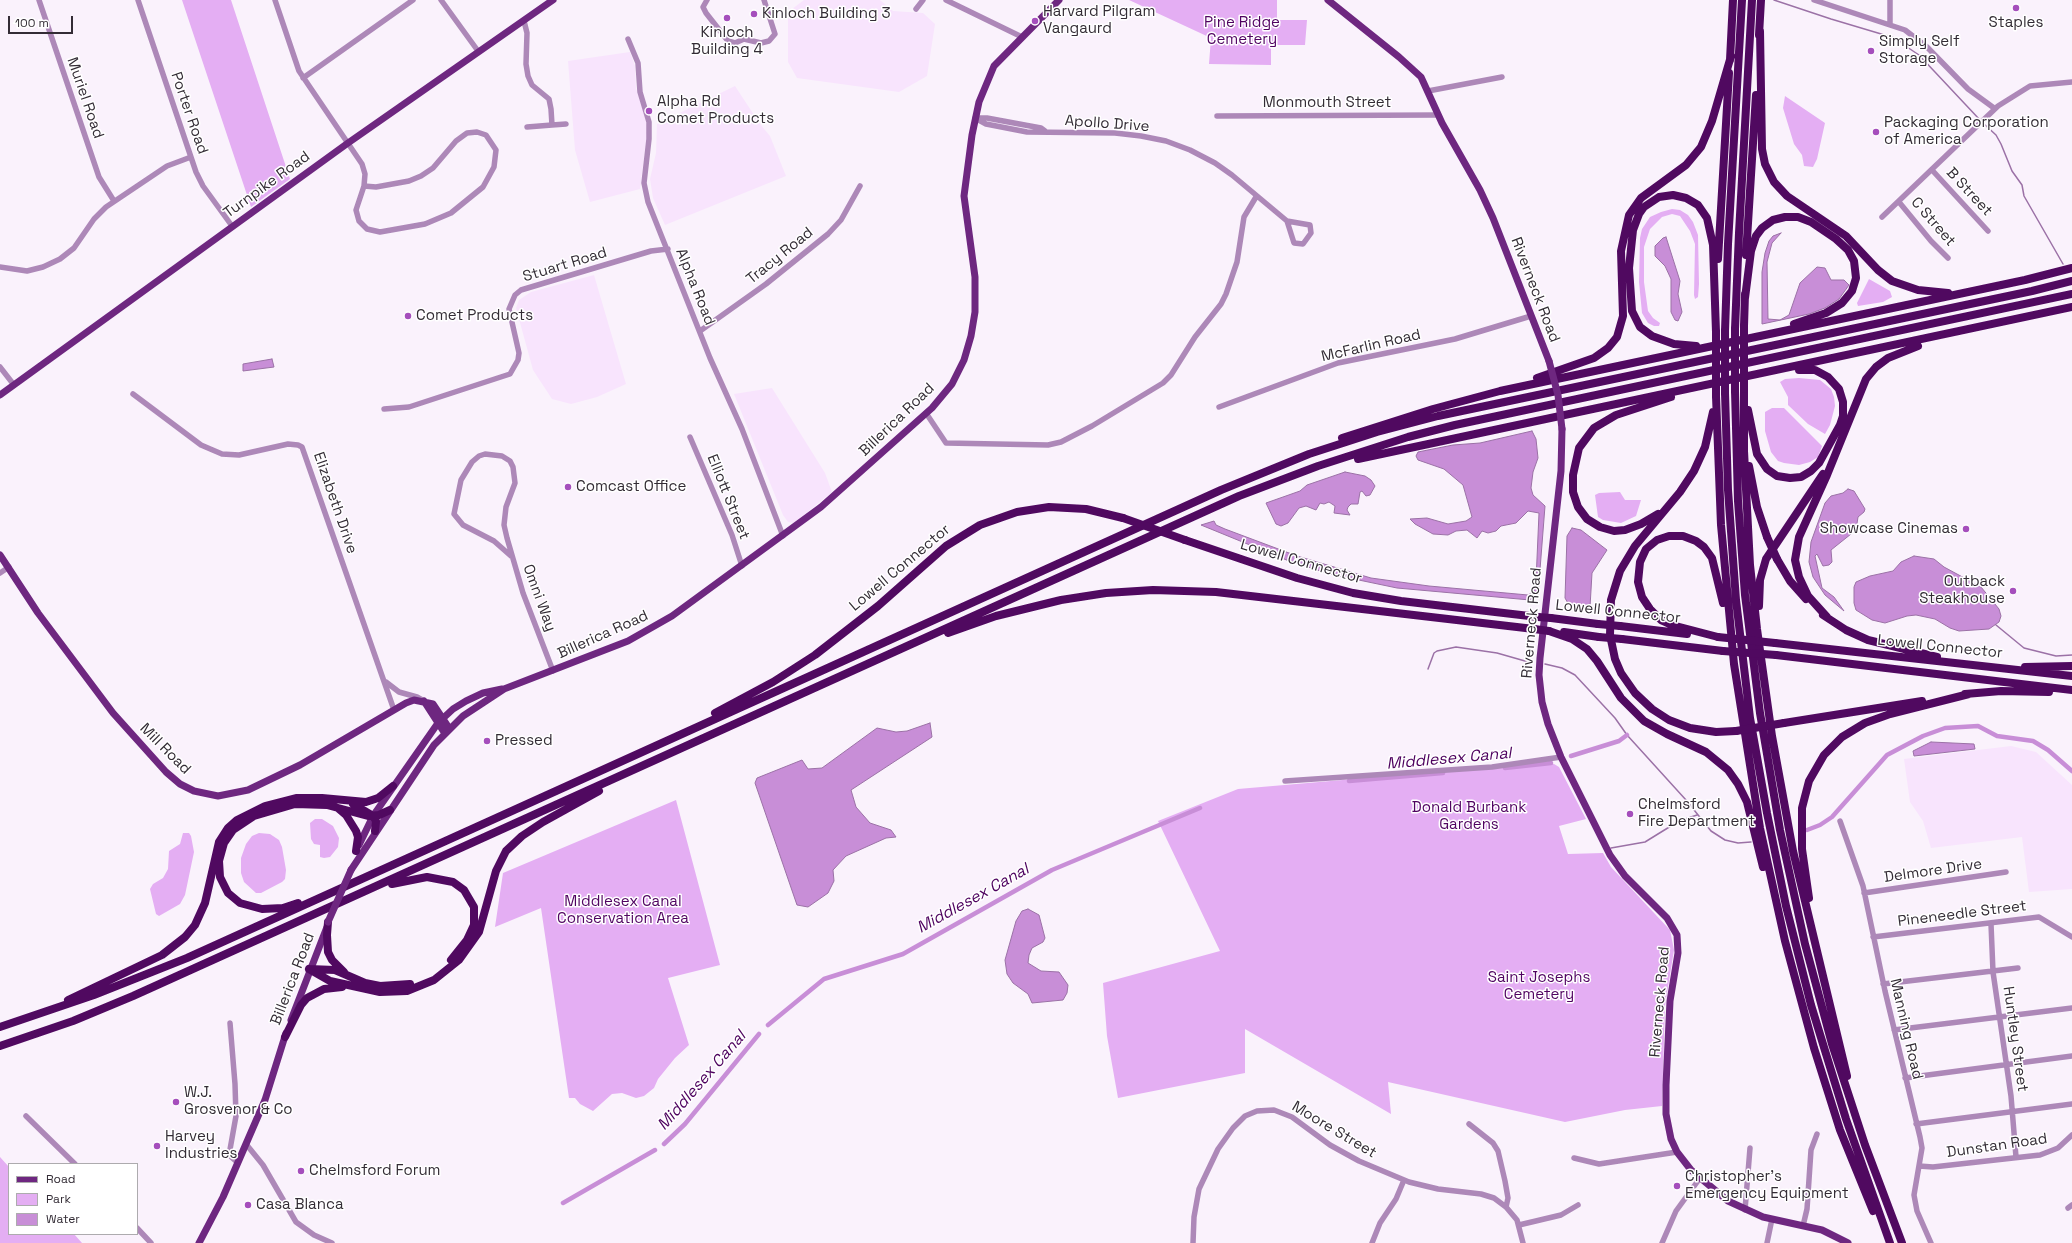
<!DOCTYPE html>
<style>
body{margin:0}
#map{position:relative;width:2072px;height:1243px;overflow:hidden;background:#faf2fc;font-family:"Space Grotesk",sans-serif}
canvas{display:block}
.legend{position:absolute;left:8px;top:1163px;width:130px;height:72px;box-sizing:border-box;background:#fff;border:1px solid #adabae;margin:0;padding:5px 7px;list-style:none;font-size:12px;color:#332c35}
.legend li{display:flex;align-items:center;gap:8px;height:20px}
.legend b{width:20px;border:1px solid #adabae}
.scale{position:absolute;left:8px;top:16px;width:65px;height:18px;box-sizing:border-box;border:2px solid #332c35;border-top:0;padding-left:5px;font-size:12px;line-height:14px;white-space:nowrap;color:#332c35;-webkit-text-stroke:3px #fff;paint-order:stroke}
</style>
<div id="map">
<canvas width="2072" height="1243"></canvas>
<ul class="legend">
<li><b style="height:5px;background:#6e2780"></b>Road</li>
<li><b style="height:11px;background:#e4aef3"></b>Park</li>
<li><b style="height:11px;background:#c88ed7"></b>Water</li>
</ul>
<div class="scale">100 m</div>
</div>
<script>
const ctx = document.querySelector('canvas').getContext('2d');
ctx.lineJoin = 'round';
function paint(path, color) { ctx.fillStyle = color; ctx.fill(path, 'evenodd'); }
const shape = rows => new Path2D(rows.map(r => 'M' + r).join(''));
function stroke(path, color, width, dash) { ctx.strokeStyle = color; ctx.lineWidth = width; ctx.lineCap = dash ? 'butt' : 'round'; ctx.setLineDash(dash || []); ctx.stroke(path); }
function label(font, color, halo, rows, align = 'center') {
  ctx.font = font + ' "Space Grotesk",sans-serif'; ctx.lineWidth = 3; ctx.setLineDash([]); ctx.textBaseline = 'middle'; ctx.strokeStyle = halo; ctx.fillStyle = color; for (const [text, x, y, turn = 0] of rows) {
    ctx.save(); ctx.translate(x, y); ctx.rotate((+turn || 0) * Math.PI / 180); ctx.textAlign = isNaN(turn) ? turn : align; if (halo) ctx.strokeText(text, 0, 0); ctx.fillText(text, 0, 0); ctx.restore();
  }
}
const built = shape([
 [804,0,880,0,893,11,923,13,935,24,927,76,899,92,797,78,788,62,788,12],
 [630,52,635,66,636,88,646,120,647,134,640,189,590,202,575,150,568,61],
 [735,86,760,124,770,136,786,176,665,225,653,198,650,179,656,153,657,124],
 [594,275,626,384,597,397,571,404,552,399,533,370,516,308,519,300,531,292],
 [772,388,825,473,832,492,794,523,788,522,783,515,734,394],
 [2011,746,2036,752,2072,785,2072,889,2029,892,2022,837,1931,848,1923,821,1910,802,1904,759]
]);
const green = shape([
 [182,0,231,0,290,179,251,207],
 [1129,0,1277,0,1277,20,1307,20,1305,45,1271,45,1271,65,1209,64,1211,38],
 [1785,96,1825,123,1817,159,1813,167,1804,166,1802,155,1794,144,1783,108],
 [1672,209,1680,210,1688,215,1693,222,1698,235,1699,284,1698,297,1695,299,1694,295,1695,244,1690,231,1680,216,1672,214,1662,217,1650,229,1644,247,1644,282,1648,311,1653,318,1660,323,1659,326,1654,326,1648,323,1642,313,1639,282,1640,238,1642,229,1650,217,1661,212],
 [1869,279,1890,291,1892,297,1883,302,1858,306,1857,303],
 [1799,378,1820,380,1831,389,1834,397,1835,406,1830,425,1825,434,1808,424,1788,405,1788,397,1780,382,1785,379],
 [1784,408,1822,446,1818,457,1810,462,1799,465,1784,463,1778,461,1771,452,1765,431,1765,412,1772,408],
 [1620,492,1625,500,1641,500,1636,516,1621,523,1603,520,1598,517,1595,495,1599,493],
 [1540,763,1554,764,1559,767,1586,819,1559,826,1568,854,1603,853,1611,867,1670,930,1674,950,1665,1006,1662,1106,1625,1110,1565,1122,1388,1082,1391,1114,1245,1029,1245,1073,1118,1098,1107,1036,1103,983,1220,951,1158,821,1238,789],
 [676,800,720,965,668,978,689,1045,675,1058,658,1079,654,1088,644,1096,636,1098,622,1093,612,1094,593,1111,580,1104,575,1098,569,1098,541,908,495,927,503,873],
 [315,819,322,819,333,826,339,838,338,847,330,857,324,858,320,857,320,845,314,844,311,839,310,823],
 [183,833,189,833,191,836,194,852,185,895,180,904,159,916,156,914,150,889,153,884,163,878,168,869,169,851,180,844],
 [259,833,270,834,279,840,282,847,286,870,285,879,282,882,261,893,256,893,244,882,241,873,241,858,246,844,252,836],
 [0,1157,9,1167,9,1234,74,1234,82,1243,0,1243]
]);
const water = shape([
 [1781,233,1772,243,1767,262,1768,319,1780,320,1789,315,1800,283,1817,267,1825,268,1831,280,1844,280,1849,285,1839,299,1825,308,1809,314,1762,324,1762,272,1765,253,1769,241,1773,236,1781,233],
 [1666,237,1680,281,1678,294,1682,312,1678,321,1675,320,1671,312,1671,279,1665,266,1655,256,1655,246,1663,238,1666,237],
 [272,359,274,367,243,371,243,364,272,359],
 [1532,431,1536,439,1538,458,1533,472,1531,488,1533,495,1545,506,1538,595,1530,600,1397,588,1330,574,1289,561,1201,525,1214,521,1216,525,1225,529,1297,556,1371,578,1429,586,1528,595,1534,591,1536,581,1539,513,1528,511,1516,523,1501,526,1496,531,1488,533,1482,531,1477,538,1467,530,1456,531,1448,535,1433,534,1415,524,1410,519,1427,518,1448,524,1466,521,1472,517,1463,485,1444,469,1418,460,1416,456,1418,452,1453,445,1480,443,1532,431],
 [1345,472,1365,476,1371,480,1375,486,1370,495,1366,496,1362,491,1360,492,1358,504,1351,504,1348,507,1347,510,1350,515,1334,513,1335,506,1329,502,1324,504,1320,503,1316,510,1306,506,1299,508,1288,523,1281,526,1276,524,1266,503,1300,491,1307,485,1345,472],
 [1848,489,1854,491,1865,509,1864,512,1858,517,1856,530,1831,550,1832,562,1829,565,1823,566,1817,554,1815,556,1822,588,1834,597,1844,611,1825,595,1813,577,1809,562,1811,542,1825,503,1831,496,1843,493,1848,489],
 [1572,528,1581,530,1607,550,1592,573,1590,607,1586,609,1569,605,1565,598,1567,536,1572,528],
 [1914,556,1934,559,1944,567,1981,587,1999,609,2001,616,1999,622,1989,629,1959,631,1950,628,1935,619,1916,615,1907,616,1885,623,1872,620,1856,610,1854,603,1854,587,1856,582,1870,576,1893,571,1901,562,1914,556],
 [930,723,932,737,851,790,856,807,870,823,891,830,896,837,886,838,846,856,833,870,834,881,828,893,808,907,797,905,755,783,757,778,802,760,808,769,822,768,877,728,896,732,907,731,930,723],
 [1931,742,1974,744,1975,749,1914,756,1913,751,1931,742],
 [1028,909,1039,915,1045,938,1043,942,1032,948,1029,955,1028,963,1041,971,1059,972,1068,985,1067,993,1063,1000,1032,1003,1028,994,1013,983,1007,974,1005,960,1016,921,1022,911,1028,909]
]);
const stream = shape([
 [1774,0,1831,19,1898,39,1904,45,1919,55,1980,120],
 [1983,123,1996,135,2001,144,2012,171,2022,185,2024,196,2063,264],
 [1996,625,2024,648,2056,656,2072,655],
 [1545,664,1562,668,1575,675,1615,718,1627,735,1686,800,1711,831,1725,840,1738,843,1751,842],
 [1428,669,1434,653,1437,651,1456,647,1497,653,1532,663],
 [1611,848,1645,842,1679,821,1697,815]
]);
const canal = shape([
 [1571,756,1619,741,1627,735],
 [1505,768,1551,763],
 [1349,781,1443,773],
 [1807,830,1820,825,1832,817,1887,755,1923,736,1945,728,1978,726,1997,736,2033,741,2048,750,2072,771],
 [768,1025,824,979,903,954,1052,870,1200,808],
 [664,1144,685,1124,759,1034],
 [563,1203,655,1150]
]);
const minor = shape([
 [39,0,99,177,114,201],
 [138,0,196,172,203,186,232,226],
 [275,0,299,71,362,164,365,174,364,186,376,187,409,181,421,176,433,168,456,141,467,133,477,132,486,135,496,150,494,167,483,187,451,213,425,224,380,232,367,229,359,221,356,210,364,186],
 [441,0,478,51],
 [707,0,703,7,706,13,728,41,735,43,744,39,761,43,769,41,775,34,764,0],
 [946,0,1022,37],
 [1814,0,1905,30,1927,47,1968,89,1994,108],
 [1890,0,1890,24],
 [916,9,923,0],
 [524,21,527,33,526,64,528,76,532,85,549,99,551,109,552,125,527,127],
 [628,39,638,63,640,92,649,122,649,139,644,183,648,202,710,358,742,429,783,536],
 [303,78,413,0],
 [1428,91,1502,77],
 [1217,116,1438,115],
 [975,118,986,124,1027,132,1115,133,1141,136,1166,141,1190,150,1215,163,1232,175,1287,221,1294,243,1303,244,1311,233,1310,225,1287,221],
 [976,118,987,118,1041,128,1045,131],
 [552,125,566,124],
 [1932,170,1988,231],
 [1899,202,1931,241,1948,258],
 [1882,217,1998,106,2030,86,2072,82],
 [0,267,27,271,43,267,60,259,74,248,94,219,106,207,167,166,191,157],
 [700,331,766,284,828,234,841,220,860,186],
 [0,367,14,385],
 [133,394,201,445,222,454,239,455,288,444,298,445,302,447,394,710],
 [1219,407,1338,363,1455,339,1531,316],
 [384,409,409,407,510,374,518,360,519,353,509,309,515,295,521,290,651,251,668,249],
 [926,413,946,443,1048,445,1061,442,1092,426,1163,383,1171,375,1195,337,1221,304,1226,294,1237,262,1244,217,1256,197],
 [690,437,732,535,742,566],
 [511,556,494,541,463,525,454,514,461,480,472,462,479,456,485,454,502,456,510,461,513,467,515,483,506,507,504,525,507,538,523,593,553,671],
 [0,573,9,567],
 [386,682,399,692,417,697,424,701],
 [1285,781,1492,767,1561,757],
 [1840,821,1863,886,1885,991,1920,1137,1922,1148,1914,1195,1917,1211,1931,1243],
 [1864,893,2006,872],
 [1991,924,1993,972,2011,1096,2016,1157],
 [1873,937,2039,917,2072,937],
 [1883,984,2018,968],
 [230,1023,235,1084,236,1116,229,1155,238,1163],
 [1894,1030,2072,1008],
 [1905,1078,2072,1056],
 [26,1116,75,1164],
 [1469,1124,1493,1143,1498,1151,1505,1181,1508,1198,1506,1207],
 [1916,1124,2072,1104],
 [246,1144,263,1165,296,1222,314,1235,332,1243],
 [1574,1158,1599,1164,1677,1152],
 [1919,1166,1933,1167,2040,1155,2058,1148,2072,1135],
 [2068,1208,2072,1205],
 [1745,1210,1750,1148],
 [1519,1225,1561,1215,1578,1205],
 [1803,1226,1807,1209,1811,1150,1817,1134],
 [137,1228,151,1243],
 [1193,1243,1194,1217,1199,1189,1218,1149,1233,1128,1245,1116,1257,1111,1274,1110,1292,1117,1330,1145,1359,1161,1409,1182,1438,1189,1481,1194,1494,1198,1506,1207,1517,1220,1523,1243],
 [1372,1243,1380,1223,1396,1199,1404,1180],
 [1662,1243,1676,1211,1700,1178],
 [1767,1243,1772,1219]
]);
const major = shape([
 [1328,0,1399,57,1421,77,1442,123,1480,190,1493,218,1549,361],
 [0,395,348,143,553,0],
 [1562,429,1561,471,1540,658,1539,675,1542,702,1548,724,1561,757,1610,855,1625,876,1667,918,1677,935,1678,953,1670,1001,1666,1085,1666,1114,1671,1139,1677,1152,1691,1170,1728,1201,1763,1217,1822,1230,1848,1243],
 [0,555,38,613,113,713,166,772,180,784,194,791,218,796,248,790,300,765,406,703,414,700,433,704,449,728],
 [424,701,444,732],
 [359,845,373,816,438,723,453,709,466,701,483,693,502,689],
 [351,870,434,745,463,716,504,689,628,641,672,616,821,507,932,408,952,384,964,360,971,336,975,312,975,277,964,196,972,135,979,102,994,66,1059,0],
 [291,1020,327,927],
 [199,1243,223,1197,265,1100,286,1033]
]);
const highway = shape([
 [1760,31,1762,149,1765,164,1774,182,1787,196,1846,236,1878,270,1892,281,1918,290,1948,293],
 [1759,35,1761,0],
 [1730,60,1733,0],
 [1746,255,1756,95],
 [1718,259,1729,73],
 [1745,298,1751,251,1756,236,1762,228,1773,220,1785,217,1798,217,1811,222,1836,239,1848,250,1854,261,1856,278,1852,291,1842,303,1826,313,1794,324],
 [1744,326,1745,294],
 [1735,329,1739,233,1752,0],
 [1725,331,1728,244,1742,0],
 [1696,346,1674,344,1652,336,1640,327,1632,311,1629,268,1633,230,1639,214,1644,207,1659,197,1673,195,1686,198,1698,205,1707,218,1713,245,1716,332],
 [1537,378,1594,358,1608,348,1617,337,1623,316,1621,251,1629,215,1641,198,1686,165,1701,147,1712,121,1731,56],
 [1744,389,1744,451,1750,565,1757,629,1772,736,1793,851,1847,1076],
 [1735,391,1738,501,1745,595,1760,713,1780,830,1805,944,1832,1044,1865,1145,1902,1243],
 [1725,393,1728,490,1736,600,1750,718,1767,813,1786,906,1811,1005,1846,1119,1890,1243],
 [1716,396,1721,525,1734,664,1760,828,1785,941,1814,1048,1840,1130,1873,1211],
 [1748,410,1757,454,1767,469,1777,476,1790,478,1801,477,1811,471,1819,463,1840,425,1843,416,1843,402,1839,389,1828,377,1815,370,1799,370],
 [1713,412,1705,447,1694,471,1680,492,1635,546,1620,571,1611,600,1610,635,1615,659,1621,673,1635,693,1652,709,1669,720,1690,728,1716,732,1736,731],
 [1342,438,1433,409,1500,391,2025,280,2072,268],
 [1358,459,2072,307],
 [1749,466,1757,507,1767,537],
 [1658,514,1641,524,1625,530,1614,531,1600,527,1587,519,1578,507,1573,492,1573,475,1579,448,1594,428,1616,415,1671,397],
 [1185,540,1297,578,1353,593,1401,601,1538,617],
 [1777,559,1790,581,1806,599],
 [1759,606,1760,580,1766,559,1823,474],
 [1823,615,1846,630,1868,640,1937,657],
 [1827,617,1808,596,1799,577,1795,560,1799,537,1827,475,1866,379,1876,367,1888,358,1918,346],
 [1551,618,1598,624],
 [1620,626,1687,634],
 [1549,631,1572,639,1587,649,1597,661,1621,698,1644,721,1667,734,1706,752,1728,770,1738,784,1747,802,1763,867],
 [1564,632,1599,637],
 [948,633,996,616,1061,600,1106,593,1153,590,1216,592,1534,629],
 [1718,637,1672,625,1661,620,1650,609,1642,597,1638,582,1640,562,1646,549,1657,540,1669,536,1683,536,1696,541,1704,547,1712,558,1723,603],
 [1622,639,1723,651],
 [1775,643,2072,676],
 [1776,655,2072,690],
 [2025,667,2072,666],
 [1965,694,2001,691,2049,692],
 [715,713,773,682,815,655,878,606,946,546,980,525,1017,512,1049,507,1086,509,1123,518],
 [1784,723,1922,701],
 [353,804,373,816,376,821,375,831],
 [339,809,346,815,356,831,358,837,356,851],
 [392,884,427,877,453,882,464,890,474,907,474,925,467,940,451,960],
 [1809,898,1802,849,1802,808,1809,781,1824,755,1842,737,1865,723,1890,714,1969,694],
 [298,903,283,908,262,909,240,903,228,893,220,877,219,861,224,843,233,830,254,816,295,804,327,805,368,816,379,815,390,810],
 [328,922,327,935,328,952,332,960,344,972],
 [309,969,330,981,380,992,407,991,434,980,459,960,479,932,496,871,506,851,522,836,543,822,599,791],
 [309,969,335,970,365,983,380,986,410,984],
 [68,1000,162,955,185,937,195,925,205,903,219,842,228,828,237,820,265,806,296,798,322,798,366,802,378,798,393,786],
 [0,1027,94,995,187,958,1221,490,1309,454,1377,432,1438,416,2032,291,2072,281],
 [285,1037,301,1005,307,998,324,989,342,987],
 [0,1046,73,1021,133,996,1239,496,1318,466,1408,437,1455,425,2072,294]
]);
const majorBridge = shape([
 [1549,361,1558,395,1562,429],
 [328,922,351,870]
]);
const highwayBridge = shape([
 [1744,389,1744,326],
 [1735,391,1735,329],
 [1725,393,1725,331],
 [1716,396,1716,332],
 [1123,518,1185,540],
 [1767,537,1777,559],
 [1538,617,1551,618],
 [1598,624,1620,626],
 [1534,629,1549,631],
 [1599,637,1622,639],
 [1718,637,1775,643],
 [1723,651,1776,655],
 [1736,731,1784,723]
]);
const markers = [
 [2016,8,4,"#a54ebc"],
 [754,14,4,"#a54ebc"],
 [727,18,4,"#a54ebc"],
 [1035,21,4,"#a54ebc"],
 [1871,51,4,"#a54ebc"],
 [649,111,4,"#a54ebc"],
 [1876,132,4,"#a54ebc"],
 [408,316,4,"#a54ebc"],
 [568,487,4,"#a54ebc"],
 [1966,529,4,"#a54ebc"],
 [2013,591,4,"#a54ebc"],
 [487,741,4,"#a54ebc"],
 [1630,814,4,"#a54ebc"],
 [176,1102,4,"#a54ebc"],
 [157,1146,4,"#a54ebc"],
 [301,1171,4,"#a54ebc"],
 [1677,1186,4,"#a54ebc"],
 [248,1205,4,"#a54ebc"]
];
const poiNames = [
 ["Harvard Pilgram",1043,12],
 ["Vangaurd",1043,29],
 ["Kinloch Building 3",762,14],
 ["Staples",2016,23,"center"],
 ["Kinloch",727,33,"center"],
 ["Building 4",727,50,"center"],
 ["Simply Self",1879,42],
 ["Storage",1879,59],
 ["Alpha Rd",657,102],
 ["Comet Products",657,119],
 ["Packaging Corporation",1884,123],
 ["of America",1884,140],
 ["Comet Products",416,316],
 ["Comcast Office",576,487],
 ["Showcase Cinemas",1958,529,"right"],
 ["Outback",2005,582,"right"],
 ["Steakhouse",2005,599,"right"],
 ["Pressed",495,741],
 ["Chelmsford",1638,805],
 ["Fire Department",1638,822],
 ["W.J.",184,1093],
 ["Grosvenor & Co",184,1110],
 ["Harvey",165,1137],
 ["Industries",165,1154],
 ["Chelmsford Forum",309,1171],
 ["Christopher's",1685,1177],
 ["Emergency Equipment",1685,1194],
 ["Casa Blanca",256,1205]
];
const parkNames = [
 ["Pine Ridge",1242,23],
 ["Cemetery",1242,40],
 ["Donald Burbank",1469,808],
 ["Gardens",1469,825],
 ["Middlesex Canal",623,902],
 ["Conservation Area",623,919],
 ["Saint Josephs",1539,978],
 ["Cemetery",1539,995]
];
const streetNames = [
 ["Muriel Road",85,98,71],
 ["Monmouth Street",1327,103],
 ["Porter Road",189,113,71],
 ["Apollo Drive",1107,124,4],
 ["Turnpike Road",267,185,-36],
 ["B Street",1969,192,47],
 ["C Street",1933,222,49],
 ["Tracy Road",780,256,-39],
 ["Stuart Road",565,265,-17],
 ["Alpha Road",695,287,68],
 ["Riverneck Road",1535,290,69],
 ["McFarlin Road",1371,346,-13],
 ["Billerica Road",897,420,-44],
 ["Elliott Street",728,497,68],
 ["Elizabeth Drive",335,503,71],
 ["Lowell Connector",1301,562,16],
 ["Lowell Connector",900,568,-40],
 ["Omni Way",539,598,70],
 ["Lowell Connector",1618,612,6],
 ["Riverneck Road",1532,623,-85],
 ["Billerica Road",603,635,-24],
 ["Lowell Connector",1940,647,6],
 ["Mill Road",165,749,45],
 ["Delmore Drive",1933,871,-8],
 ["Pineneedle Street",1962,914,-7],
 ["Billerica Road",293,979,-69],
 ["Riverneck Road",1660,1002,-85],
 ["Manning Road",1906,1029,77],
 ["Huntley Street",2015,1039,82],
 ["Moore Street",1334,1130,31],
 ["Dunstan Road",1997,1146,-8]
];
const waterNames = [
 ["Middlesex Canal",1449,759,-5],
 ["Middlesex Canal",973,899,-29],
 ["Middlesex Canal",702,1081,-49]
];
paint(built, '#f8e4fd');
paint(green, '#e4aef3');
paint(water, '#c88ed7');
stroke(water, '#9b71a6', 1);
stroke(stream, '#9b71a6', 1.5);
stroke(canal, '#c88ed7', 4.5);
stroke(minor, '#ad88b8', 5.5);
stroke(major, '#6e2780', 7);
stroke(highway, '#500960', 8);
stroke(majorBridge, '#6e2780', 7);
stroke(highwayBridge, '#500960', 8);
for (const [x, y, r, color] of markers) { const dot = new Path2D(); dot.arc(x, y, r, 0, 2 * Math.PI); ctx.fillStyle = color; ctx.fill(dot); stroke(dot, '#fff', 1.5); }
label('15px', '#332c35', '#fff', poiNames, 'left');
label('15px', '#500361', '#fff', parkNames);
label('15px', '#332c35', '#fff', streetNames);
label('italic 16px', '#4d005e', '#fff', waterNames);
</script>
